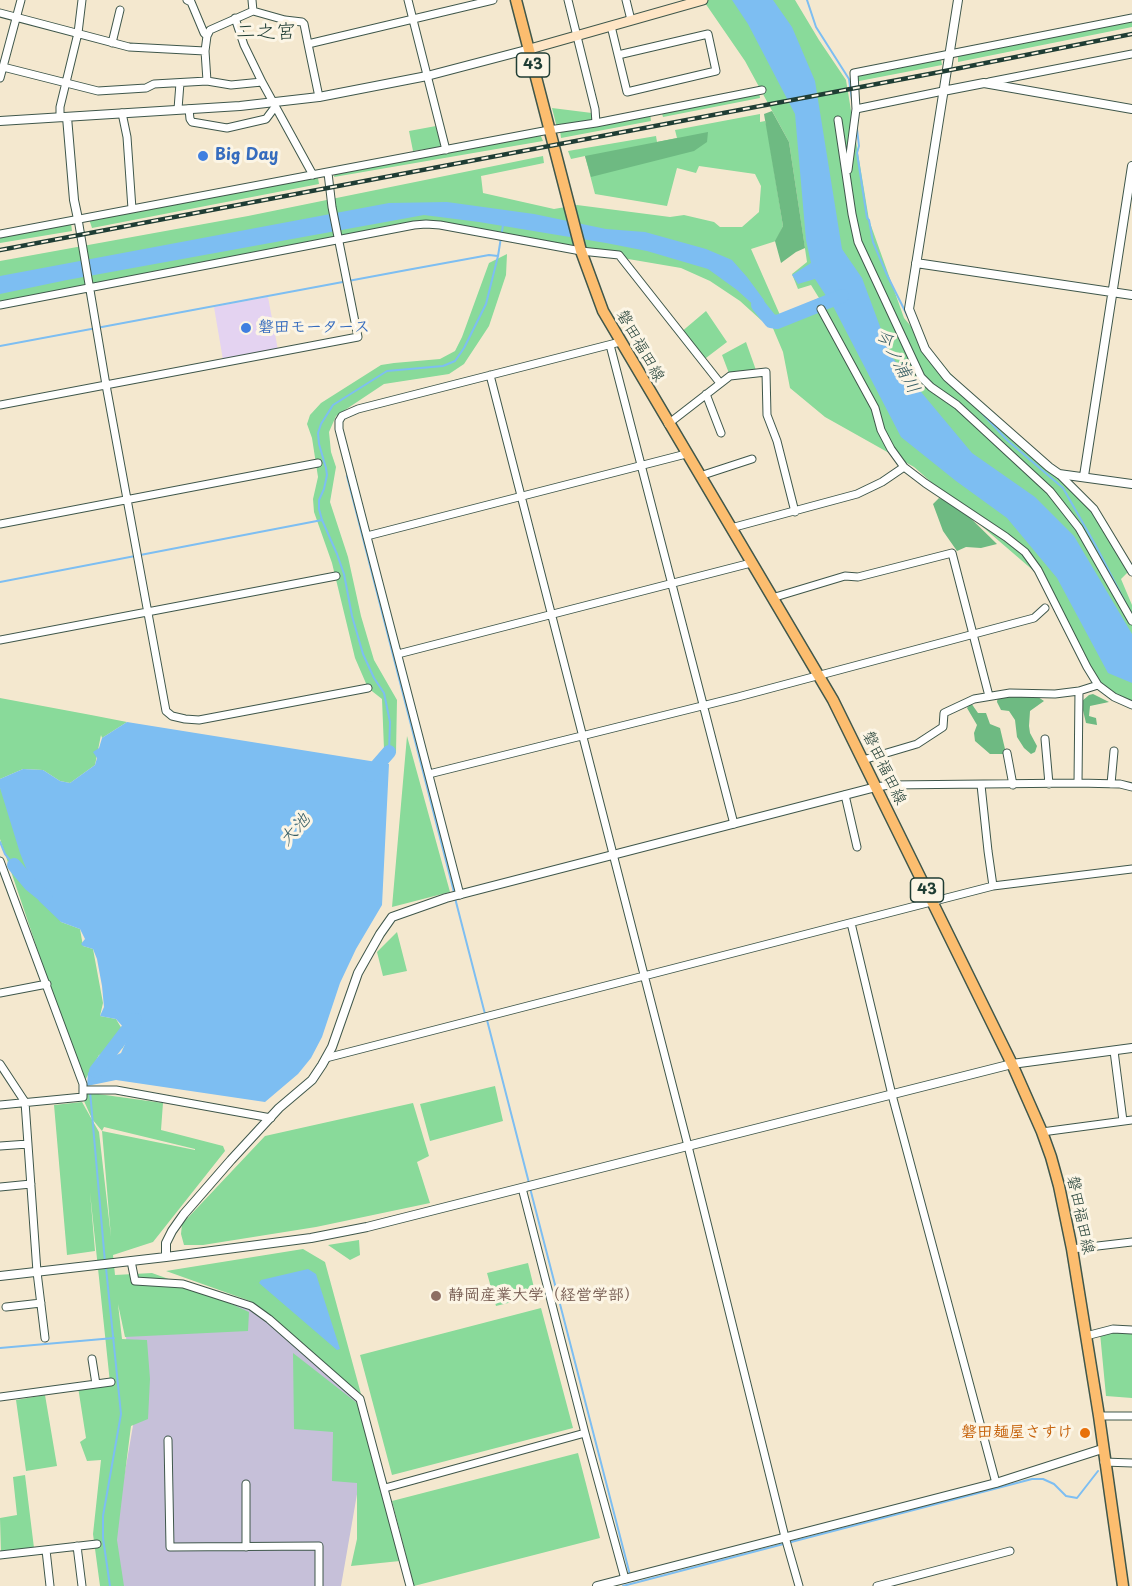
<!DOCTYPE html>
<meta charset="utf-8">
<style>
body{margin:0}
canvas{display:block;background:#f4e8cf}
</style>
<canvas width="1132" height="1586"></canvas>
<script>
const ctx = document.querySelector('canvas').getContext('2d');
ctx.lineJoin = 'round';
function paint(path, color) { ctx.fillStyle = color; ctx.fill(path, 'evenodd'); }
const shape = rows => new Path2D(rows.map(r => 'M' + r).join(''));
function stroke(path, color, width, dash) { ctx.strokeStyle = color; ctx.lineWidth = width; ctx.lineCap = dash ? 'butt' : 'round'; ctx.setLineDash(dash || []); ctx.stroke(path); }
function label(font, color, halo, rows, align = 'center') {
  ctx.font = font + ' "Playpen Sans","Klee One",sans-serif'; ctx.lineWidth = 6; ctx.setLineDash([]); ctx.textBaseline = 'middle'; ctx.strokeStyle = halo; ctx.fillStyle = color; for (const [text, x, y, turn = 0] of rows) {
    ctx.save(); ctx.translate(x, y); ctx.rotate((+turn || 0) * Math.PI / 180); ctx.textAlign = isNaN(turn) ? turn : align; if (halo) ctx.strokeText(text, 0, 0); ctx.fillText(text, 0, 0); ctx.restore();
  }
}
const built = shape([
 [268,297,278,350,223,360,214,307]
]);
const industrial = shape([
 [120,1286,174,1287,237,1304,261,1314,357,1398,368,1431,341,1586,122,1586,116,1543,118,1512,135,1414]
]);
const green = shape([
 [703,0,795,0,819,40,846,80,869,220,904,318,951,374,1057,477,1085,500,1130,570,1121,579,1132,605,1132,703,1098,685,1042,578,956,504,914,467,825,417,790,388,783,352,772,326,761,320,740,301,710,281,681,268,423,224,0,305,0,261,248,216,543,156,544,163,481,176,483,193,554,209,577,205,670,217,684,215,714,222,720,227,742,227,759,212,761,186,755,174,699,166,696,173,677,168,667,206,595,194,585,156,571,159,568,151,656,136,657,142,677,138,675,130,760,114,760,122,765,121,767,127,783,226,776,241,751,249,780,315,819,298,811,285,798,289,792,274,807,262,789,142,745,61],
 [1132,18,1132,27,958,62,958,53],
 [941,59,942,65,854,82,854,73],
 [759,91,760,98,663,117,661,110],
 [552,108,592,113,593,121,557,128],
 [650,112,651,121,561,138,560,131],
 [436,126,441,147,413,151,409,131],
 [540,134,543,141,334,177,335,172],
 [318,178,319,184,92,228,89,219],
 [71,223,72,231,0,243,0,235],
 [507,254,506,275,489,326,464,364,449,374,384,384,336,416,329,432,331,452,336,467,330,502,348,557,361,616,374,660,397,700,396,753,384,749,382,699,368,688,355,658,332,563,314,512,313,499,318,477,312,438,307,424,310,415,321,403,381,365,394,363,440,359,455,351,462,337,489,263],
 [706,311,727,342,702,361,680,333],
 [746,342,757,373,730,376,722,355],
 [0,698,91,715,127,722,102,738,101,735,95,765,70,783,60,781,43,770,23,769,0,779],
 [407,736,450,892,392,907],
 [0,787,61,922,80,929,83,946,93,949,103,1003,100,1016,116,1019,125,1034,123,1048,99,1055,83,1084,0,839],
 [397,932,407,971,383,976,377,952],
 [495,1086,503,1121,430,1141,420,1104],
 [83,1094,98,1094,163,1103,161,1130,223,1146,225,1151,153,1242,113,1255,115,1275,152,1273,188,1286,236,1306,249,1312,248,1331,125,1337,118,1304,122,1339,147,1340,150,1379,148,1419,131,1426,124,1481,117,1540,124,1586,100,1586,93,1534,101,1460,87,1461,80,1442,86,1438,78,1387,110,1383,90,1192,95,1251,67,1255,54,1105,82,1102,99,1132,111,1237,102,1131,92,1119,84,1101],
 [104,1127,195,1149,195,1150,102,1131],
 [413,1103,429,1156,417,1162,430,1203,316,1227,203,1245,184,1245,181,1234,182,1224,265,1136],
 [359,1240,360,1255,350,1260,328,1245],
 [303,1249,325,1262,361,1394,250,1301,166,1271],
 [528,1263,536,1296,496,1306,487,1273],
 [541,1308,573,1428,392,1475,360,1355],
 [1132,1330,1132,1398,1106,1396,1100,1333],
 [293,1353,357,1403,400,1561,351,1566,357,1539,357,1483,332,1481,333,1432,294,1429],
 [45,1395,57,1466,26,1471,16,1400],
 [578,1453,600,1538,414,1586,392,1501],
 [25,1475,34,1548,1,1553,0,1518,17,1515,13,1477]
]);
const forest = shape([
 [772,111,789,142,805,248,796,252,781,263,775,241,783,226,764,114],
 [708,132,707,142,694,151,591,177,585,156],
 [939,498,956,504,997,544,981,548,966,547,957,551,943,531,933,504],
 [1093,694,1109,702,1090,706,1089,716,1096,718,1097,725,1086,723,1081,702,1089,695],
 [998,695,1038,697,1044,701,1030,711,1029,726,1030,733,1037,746,1035,752,1031,754,1024,748,1017,737,1015,720,1009,711,1001,710,997,702],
 [971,703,978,713,986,713,990,724,1000,728,1005,749,1004,754,990,754,975,741,974,733,977,725,967,708]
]);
const water = shape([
 [732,0,773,0,792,27,815,81,842,249,862,278,891,356,972,453,1035,497,1074,536,1132,634,1132,683,1108,673,1057,578,1007,518,956,481,901,437,834,308,815,279,798,284,792,275,811,263,806,240,795,114,748,24],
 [447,202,534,214,606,229,645,232,706,249,732,260,747,277,764,300,768,318,737,290,708,269,647,251,606,243,479,222,424,215,67,280,0,294,0,276,389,203],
 [127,722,389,764,382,905,356,949,340,983,322,1037,311,1058,298,1074,265,1102,116,1080,87,1086,88,1073,97,1060,110,1058,121,1053,126,1042,124,1028,116,1019,100,1016,104,1007,102,986,97,959,93,949,83,946,81,944,85,939,80,929,61,922,39,901,20,853,0,788,0,779,23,769,43,770,60,781,70,783,95,765,97,758,93,752,99,748,102,738],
 [308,1269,316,1274,340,1349,337,1350,259,1283,261,1280]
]);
const stream = shape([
 [807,0,816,27,849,79,852,100],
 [857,129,859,146,857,153,867,218,869,220,873,242,887,275,908,317],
 [0,346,407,270,489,255,498,256],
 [980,411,1007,440,1063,488,1096,546,1129,610],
 [347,476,454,892],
 [0,582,322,520],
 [389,752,390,722,384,693,374,678,363,654,352,616,344,574,337,554,322,520,319,509,319,500,324,489,327,475,326,468,319,444,318,433,321,424,333,405,387,371,443,366,455,361,464,348,486,304,498,256,503,225],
 [0,842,5,854,14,865],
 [455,898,485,1014],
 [487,1020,529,1183],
 [90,1091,105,1262],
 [530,1188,630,1575],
 [106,1268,121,1414,103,1516,103,1538,110,1586],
 [0,1348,114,1338],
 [623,1586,1032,1479,1043,1479,1054,1484,1066,1496,1077,1498,1098,1471]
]);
const river = shape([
 [758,305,771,321,777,322,842,296],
 [369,775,389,752],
 [14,865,30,884,46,897],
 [96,1071,135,1020]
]);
const minor = shape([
 [187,0,191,2,204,33,207,36],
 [252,0,253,11],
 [408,0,446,150],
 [568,0,595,109,596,123],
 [626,0,631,20],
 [0,13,129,47,205,51,207,36,210,30,253,11,285,20,302,22,304,24,308,44],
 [235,18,244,45,262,82,313,175],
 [611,26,627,92,716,71,708,34,618,55],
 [112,43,120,10],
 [205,51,207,81],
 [3,67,98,91,146,88,154,84,207,81,231,85,262,82],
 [0,78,21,0],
 [989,82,1132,54],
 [319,97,308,44,493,0],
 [178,109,180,83],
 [189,109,190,119,192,122,227,128,266,119,275,107],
 [856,109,854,73,1132,18],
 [122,113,127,137,132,209],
 [60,117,60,107,78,33,82,0],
 [838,120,852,214,858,242,921,377,931,387,957,405,1050,491,1079,528,1132,621],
 [848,170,856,109,943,91],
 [78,219,106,385,166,711,172,716,185,719,199,720,368,688],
 [0,234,549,130,596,123,762,90],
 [0,305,414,225,426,224,440,225,581,251,619,255,720,383],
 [821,309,875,408,881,430,891,449,904,467,925,483,1006,537,1025,552,1038,570,1087,667,1098,685,1114,697,1132,705],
 [610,345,734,824],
 [490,375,688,1146,785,1537,799,1586],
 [706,394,721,433],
 [0,405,358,337,332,207,328,173],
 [668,424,730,376,766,372,767,415,777,441,795,512],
 [1059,474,1094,509,1132,572],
 [700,476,752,459],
 [0,524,318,463],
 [731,528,857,494,882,482,904,467],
 [367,536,686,454],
 [772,598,845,576,858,577,952,553,989,696],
 [0,640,336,576],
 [398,654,751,563],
 [1045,739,1049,784],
 [1007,753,1013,785],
 [863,760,917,744,943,727,944,713,974,699,1010,693,1055,694,1079,691,1098,685],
 [429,774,738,697,1034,618,1045,608],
 [1078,783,1079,691],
 [1111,784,1114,751],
 [981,785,988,851,993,886],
 [876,787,890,785,1078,783,1120,784,1132,787],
 [845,795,857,847],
 [0,861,83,1084,83,1097,0,1105],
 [460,895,339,429,339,421,342,416,358,409,620,342],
 [851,923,892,1095,996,1483],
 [0,993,47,984],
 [1114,1051,1123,1121],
 [326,1058,993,886,1132,869],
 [0,1064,25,1102,37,1272,45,1338],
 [83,1090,116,1090,271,1118],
 [1042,1132,1132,1120],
 [0,1146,28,1144],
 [0,1187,31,1184],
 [522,1188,585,1433,625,1579],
 [1072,1249,1132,1242],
 [131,1261,135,1281,183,1284,251,1306,269,1319,360,1399,410,1586],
 [6,1307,41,1303],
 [1086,1336,1113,1329,1132,1330],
 [92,1359,96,1384],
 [0,1397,111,1382],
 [1099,1416,1132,1416],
 [168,1440,170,1547,319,1546,319,1586],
 [1104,1462,1132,1463],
 [246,1484,246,1547],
 [385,1488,585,1433],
 [77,1546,82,1586],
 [46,1550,50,1586],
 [0,1555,97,1544],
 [877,1586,1010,1551]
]);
const tertiary = shape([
 [958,0,909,309,925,349,947,377,1049,467,1059,474,1132,484],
 [943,91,984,83,1132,109],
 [67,117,74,200,78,219],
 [0,121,240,106,319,97,427,76,530,49],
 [916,263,1132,295],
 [1084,476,1132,166],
 [166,1257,166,1243,172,1231,184,1214,231,1160,279,1108,312,1080,322,1065,332,1047,358,973,380,934,392,917,446,898,876,787],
 [0,1276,166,1257,311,1238,367,1227,1012,1064,1132,1048],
 [597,1586,996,1483,1102,1449]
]);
const secondary = shape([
 [530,49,703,0]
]);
const primary = shape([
 [516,0,581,251,603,311,833,700,1012,1064,1042,1132,1051,1157,1059,1186,1072,1249,1099,1416,1123,1586]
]);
const rail = shape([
 [0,250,940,72,1132,34]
]);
const markers = [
 [203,156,6,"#3f7fe0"],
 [246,328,6,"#3f7fe0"],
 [436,1296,6,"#8d6e63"],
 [1085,1433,6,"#e8710a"]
];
const shields = [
 [533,65,33],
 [927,890,33]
];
const shieldNames = [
 ["43",533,65],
 ["43",927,890]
];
const shopNames = [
 ["Big Day",215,156],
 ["磐田モータース",258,328]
];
const streetNames = [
 ["磐田福田線",640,346,60],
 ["磐田福田線",884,768,64],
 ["磐田福田線",1080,1215,78]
];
const educationNames = [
 ["静岡産業大学（経営学部）",448,1296]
];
const foodNames = [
 ["磐田麺屋さすけ",1073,1433]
];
const waterNames = [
 ["今ノ浦川",897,361,61],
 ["大池",295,830,-48]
];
const quarterNames = [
 ["二之宮",266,32]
];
paint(built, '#e4d3f1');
paint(industrial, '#c6c0d9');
paint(green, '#89da9a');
paint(forest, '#6eba82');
paint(water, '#7dbef2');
stroke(stream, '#7dbef2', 2);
stroke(river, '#7dbef2', 14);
stroke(minor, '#3f574b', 9);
stroke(tertiary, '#3f574b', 10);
stroke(secondary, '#3f574b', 11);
stroke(primary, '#3f574b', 13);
stroke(minor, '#fff', 7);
stroke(tertiary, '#fff', 8);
stroke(secondary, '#fee5c5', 9);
stroke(primary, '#fcbd6f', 10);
stroke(rail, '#1f3d34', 4.5);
stroke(rail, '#fcf5e5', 2, [7]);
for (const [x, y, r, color] of markers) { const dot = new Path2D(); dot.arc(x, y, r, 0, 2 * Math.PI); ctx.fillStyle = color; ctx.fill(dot); stroke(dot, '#fcf5e5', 2); }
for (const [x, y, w] of shields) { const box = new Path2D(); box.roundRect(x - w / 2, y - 12, w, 24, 4.5); ctx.fillStyle = '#fcf5e5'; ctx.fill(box); stroke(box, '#1f3d34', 1.5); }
label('bold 15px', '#1f3d34', null, shieldNames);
label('bold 16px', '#366cbe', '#fcf5e5', shopNames, 'left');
label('16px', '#1f3d34', '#fcf5e5', streetNames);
label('bold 16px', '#785e54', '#fcf5e5', educationNames, 'left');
label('bold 16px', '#c56008', '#fcf5e5', foodNames, 'right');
label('italic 18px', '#365d64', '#fcf5e5', waterNames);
label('20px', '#1f3d34', '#fcf5e5', quarterNames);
</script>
